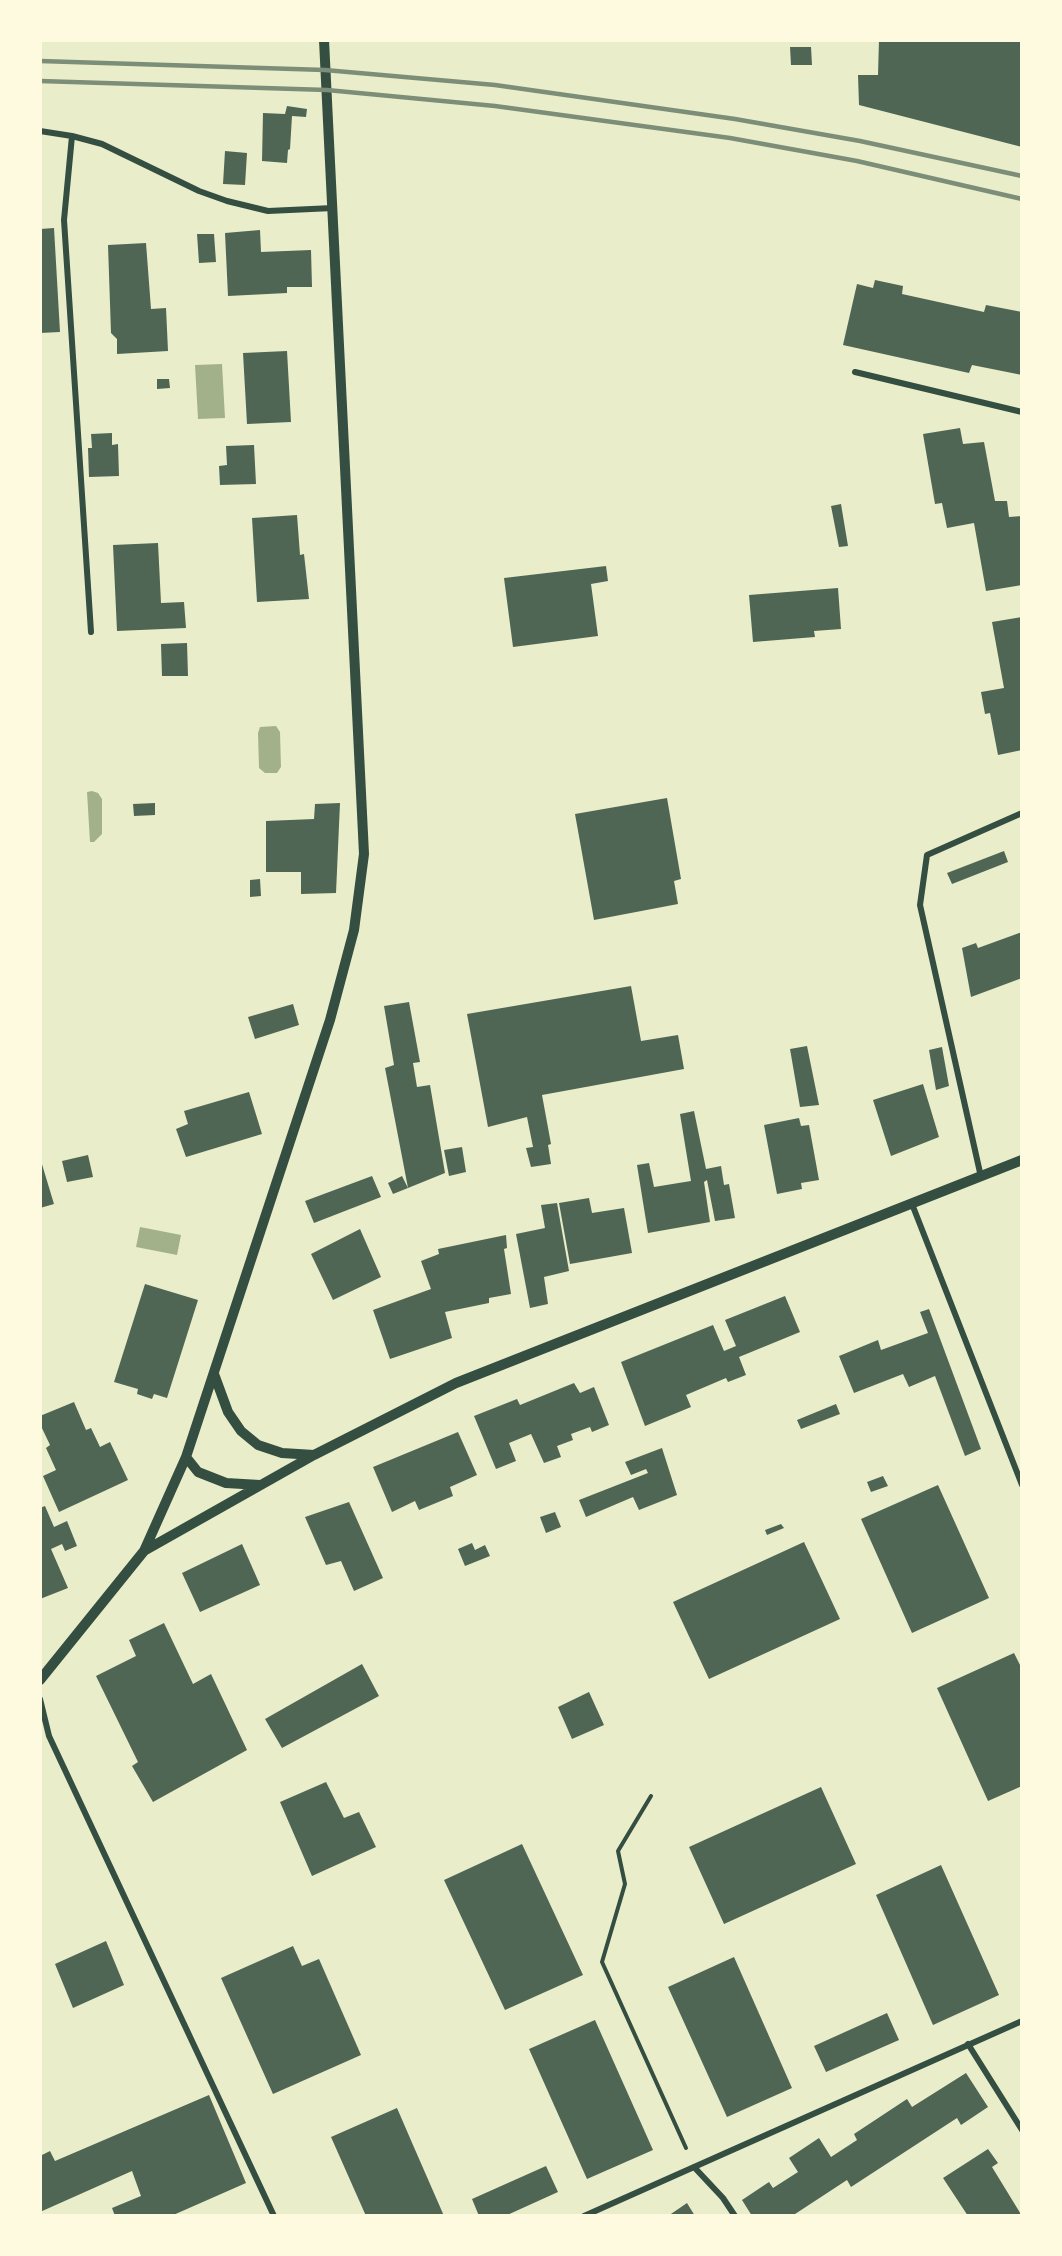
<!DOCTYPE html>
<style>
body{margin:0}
#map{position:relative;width:1062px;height:2256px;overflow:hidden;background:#e9edc9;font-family:"Roboto Condensed",sans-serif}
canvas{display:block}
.frame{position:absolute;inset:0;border:42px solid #fefae0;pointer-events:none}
</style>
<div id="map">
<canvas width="1062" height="2256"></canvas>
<div class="frame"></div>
</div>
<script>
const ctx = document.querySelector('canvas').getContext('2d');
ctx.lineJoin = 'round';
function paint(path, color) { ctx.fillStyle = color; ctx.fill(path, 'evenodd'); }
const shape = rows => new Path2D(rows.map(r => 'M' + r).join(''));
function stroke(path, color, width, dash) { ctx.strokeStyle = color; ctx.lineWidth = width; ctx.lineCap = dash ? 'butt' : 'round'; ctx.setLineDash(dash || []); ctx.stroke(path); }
const water = shape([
 [222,364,225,418,198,419,195,365],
 [276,726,280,732,281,767,277,773,265,773,259,768,258,733,260,727],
 [92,791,98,793,102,799,102,834,94,842,90,842,87,792],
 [140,1227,181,1235,177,1255,136,1247]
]);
const building = shape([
 [879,40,1022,40,1022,147,859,105,858,75,878,75],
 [790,47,811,47,812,65,791,65],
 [287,106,307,109,306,117,292,116,290,149,288,150,287,163,262,161,263,113,285,114],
 [225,151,247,153,245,185,223,184],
 [54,228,60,332,40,333,40,229],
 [260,230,261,252,311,250,312,287,287,287,287,293,228,296,225,233],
 [197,234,214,234,216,262,199,263],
 [146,243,151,309,166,308,168,351,117,354,117,339,111,333,108,245],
 [875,280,903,286,902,294,984,312,986,305,1022,312,1022,375,972,365,969,373,843,345,857,284,873,288],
 [287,351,291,422,247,424,243,353],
 [157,379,169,379,170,388,157,389],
 [960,428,963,444,984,442,995,501,1007,501,1009,517,1022,516,1022,585,986,591,974,523,947,528,942,503,935,504,923,434],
 [112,433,112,445,118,444,119,476,89,477,88,448,92,448,91,434],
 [254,445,256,484,220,485,219,466,227,465,226,446],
 [841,504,848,546,839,547,831,506],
 [297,515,300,555,304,554,309,599,257,602,252,518],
 [158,543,161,603,184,602,186,628,117,631,113,545],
 [606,566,608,581,591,584,598,636,513,647,504,578],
 [838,588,841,629,814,631,815,637,753,642,749,595],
 [1022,617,1022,750,998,755,990,713,985,714,981,692,1004,688,992,622],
 [187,643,188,676,162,676,161,644],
 [667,798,681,879,674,881,678,904,594,920,575,814],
 [155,803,155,815,134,816,133,804],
 [340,803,336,893,301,894,301,872,266,872,266,821,314,819,315,804],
 [1004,851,1008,862,952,884,947,873],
 [260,879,261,896,250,897,250,880],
 [1022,932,1022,978,971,997,962,948,976,943,978,948],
 [631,986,641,1041,678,1035,684,1069,542,1095,551,1144,548,1145,551,1164,531,1167,526,1148,533,1147,527,1117,488,1127,467,1014],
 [409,1002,420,1062,413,1063,417,1087,430,1085,445,1173,408,1188,385,1068,394,1065,384,1006],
 [293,1004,299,1025,255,1039,248,1017],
 [807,1046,819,1105,800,1107,790,1049],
 [942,1047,949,1086,936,1090,929,1050],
 [923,1084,939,1137,891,1156,873,1100],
 [249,1092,262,1134,186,1157,176,1129,188,1124,184,1111],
 [694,1111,706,1169,721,1166,724,1185,729,1184,735,1218,715,1221,707,1180,704,1182,710,1222,648,1233,637,1165,649,1163,654,1187,691,1181,680,1114],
 [799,1118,801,1126,809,1125,819,1180,801,1183,802,1189,777,1194,764,1125],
 [462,1147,466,1172,449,1176,444,1150],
 [88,1155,93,1177,67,1182,62,1161],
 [41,1161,54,1204,40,1208,40,1162],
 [372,1176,381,1197,314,1223,305,1201],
 [402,1176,408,1188,393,1194,388,1183],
 [589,1198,592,1213,624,1208,632,1253,570,1264,559,1203],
 [557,1203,569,1271,544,1277,548,1304,530,1308,516,1234,545,1228,541,1205],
 [360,1229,381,1277,333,1300,311,1254],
 [506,1235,507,1248,504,1249,511,1294,489,1298,489,1303,445,1312,452,1338,390,1359,373,1310,431,1289,421,1261,439,1254,438,1249],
 [145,1284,198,1300,167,1398,154,1394,152,1399,137,1394,138,1389,114,1382],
 [785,1296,800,1332,739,1357,746,1375,728,1382,726,1378,686,1395,691,1407,645,1426,621,1362,713,1325,724,1351,736,1346,725,1320],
 [929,1309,981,1449,965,1456,935,1376,909,1387,903,1374,854,1393,839,1356,878,1340,881,1350,928,1333,920,1312],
 [574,1383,580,1393,594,1387,609,1425,592,1432,590,1427,571,1434,573,1440,557,1446,561,1457,544,1463,531,1434,509,1443,516,1461,496,1469,474,1416,517,1399,520,1405],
 [74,1402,86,1430,91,1428,100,1447,110,1442,128,1480,59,1512,43,1476,56,1470,46,1448,50,1445,40,1424,40,1416],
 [836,1404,840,1414,801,1429,797,1420],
 [458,1432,477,1475,450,1487,453,1496,419,1510,415,1501,392,1512,373,1467],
 [662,1448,677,1495,639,1510,633,1497,586,1517,579,1500,648,1473,646,1469,631,1475,625,1462],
 [883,1476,888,1486,871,1492,867,1482],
 [938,1485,989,1598,912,1633,861,1519],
 [349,1502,383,1578,354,1591,341,1561,326,1565,305,1517],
 [45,1506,54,1527,67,1521,77,1546,65,1551,62,1544,51,1549,68,1588,40,1599,40,1508],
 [555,1512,561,1527,546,1533,540,1517],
 [781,1524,784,1528,767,1535,765,1530],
 [804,1542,840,1619,709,1679,673,1602],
 [472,1543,475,1550,485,1545,490,1556,465,1566,458,1549],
 [242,1544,260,1585,200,1612,182,1573],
 [164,1623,193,1684,211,1674,247,1750,153,1802,132,1766,138,1762,96,1676,136,1656,129,1640],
 [1014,1653,1022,1669,1022,1786,988,1801,937,1688],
 [362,1664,379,1696,282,1748,265,1719],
 [589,1692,604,1725,572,1739,558,1707],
 [326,1782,344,1818,359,1812,376,1847,312,1876,280,1802],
 [821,1787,856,1864,724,1924,689,1847],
 [522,1844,583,1975,505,2010,444,1880],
 [941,1865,999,1995,933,2025,876,1895],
 [106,1941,124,1985,73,2008,55,1964],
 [293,1946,302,1966,319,1959,361,2055,273,2094,221,1978],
 [734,1957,792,2088,727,2117,668,1987],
 [887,2013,899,2040,826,2072,814,2046],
 [595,2020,653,2150,587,2179,529,2049],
 [966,2073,988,2107,961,2125,957,2118,851,2187,847,2180,792,2216,752,2216,742,2200,769,2182,773,2188,798,2172,789,2158,819,2138,831,2157,857,2140,854,2134,907,2099,912,2107],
 [209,2095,246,2183,171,2216,115,2216,112,2208,141,2196,132,2171,40,2212,40,2156,50,2151,55,2161],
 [397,2108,413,2145,444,2216,366,2216,331,2137],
 [988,2149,998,2163,992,2167,1022,2216,968,2216,943,2178],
 [546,2166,558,2192,505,2216,479,2216,472,2199],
 [687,2203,695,2216,668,2216]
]);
const path = shape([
 [651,1796,618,1851,625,1884,602,1962,686,2148]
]);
const minor = shape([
 [40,131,72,136,102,144,199,191,227,201,268,211,333,208],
 [72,136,64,220,91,632],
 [855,372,1022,412],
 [981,1177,920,905,927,855,1022,813],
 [912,1204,1022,1485],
 [40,1699,49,1736,274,2216],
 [968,2044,1022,2130],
 [694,2167,723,2198,735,2216],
 [584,2216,1022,2021]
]);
const tertiary = shape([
 [214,1374,228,1412,241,1431,258,1445,282,1453,314,1455],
 [186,1457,198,1472,226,1483,260,1485],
 [144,1551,314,1455,456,1383,1022,1160],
 [40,1680,144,1551,186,1457,330,1020,354,930,364,854,324,40]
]);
const rail = shape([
 [40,61,325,70,495,85,735,119,860,141,1022,176],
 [40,81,327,90,495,106,730,138,857,161,1022,199]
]);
paint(water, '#a3b18a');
paint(building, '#4f6655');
stroke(path, '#344e41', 4);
stroke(minor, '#344e41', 6);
stroke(tertiary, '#344e41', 10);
stroke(rail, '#7c8e77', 4.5);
</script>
